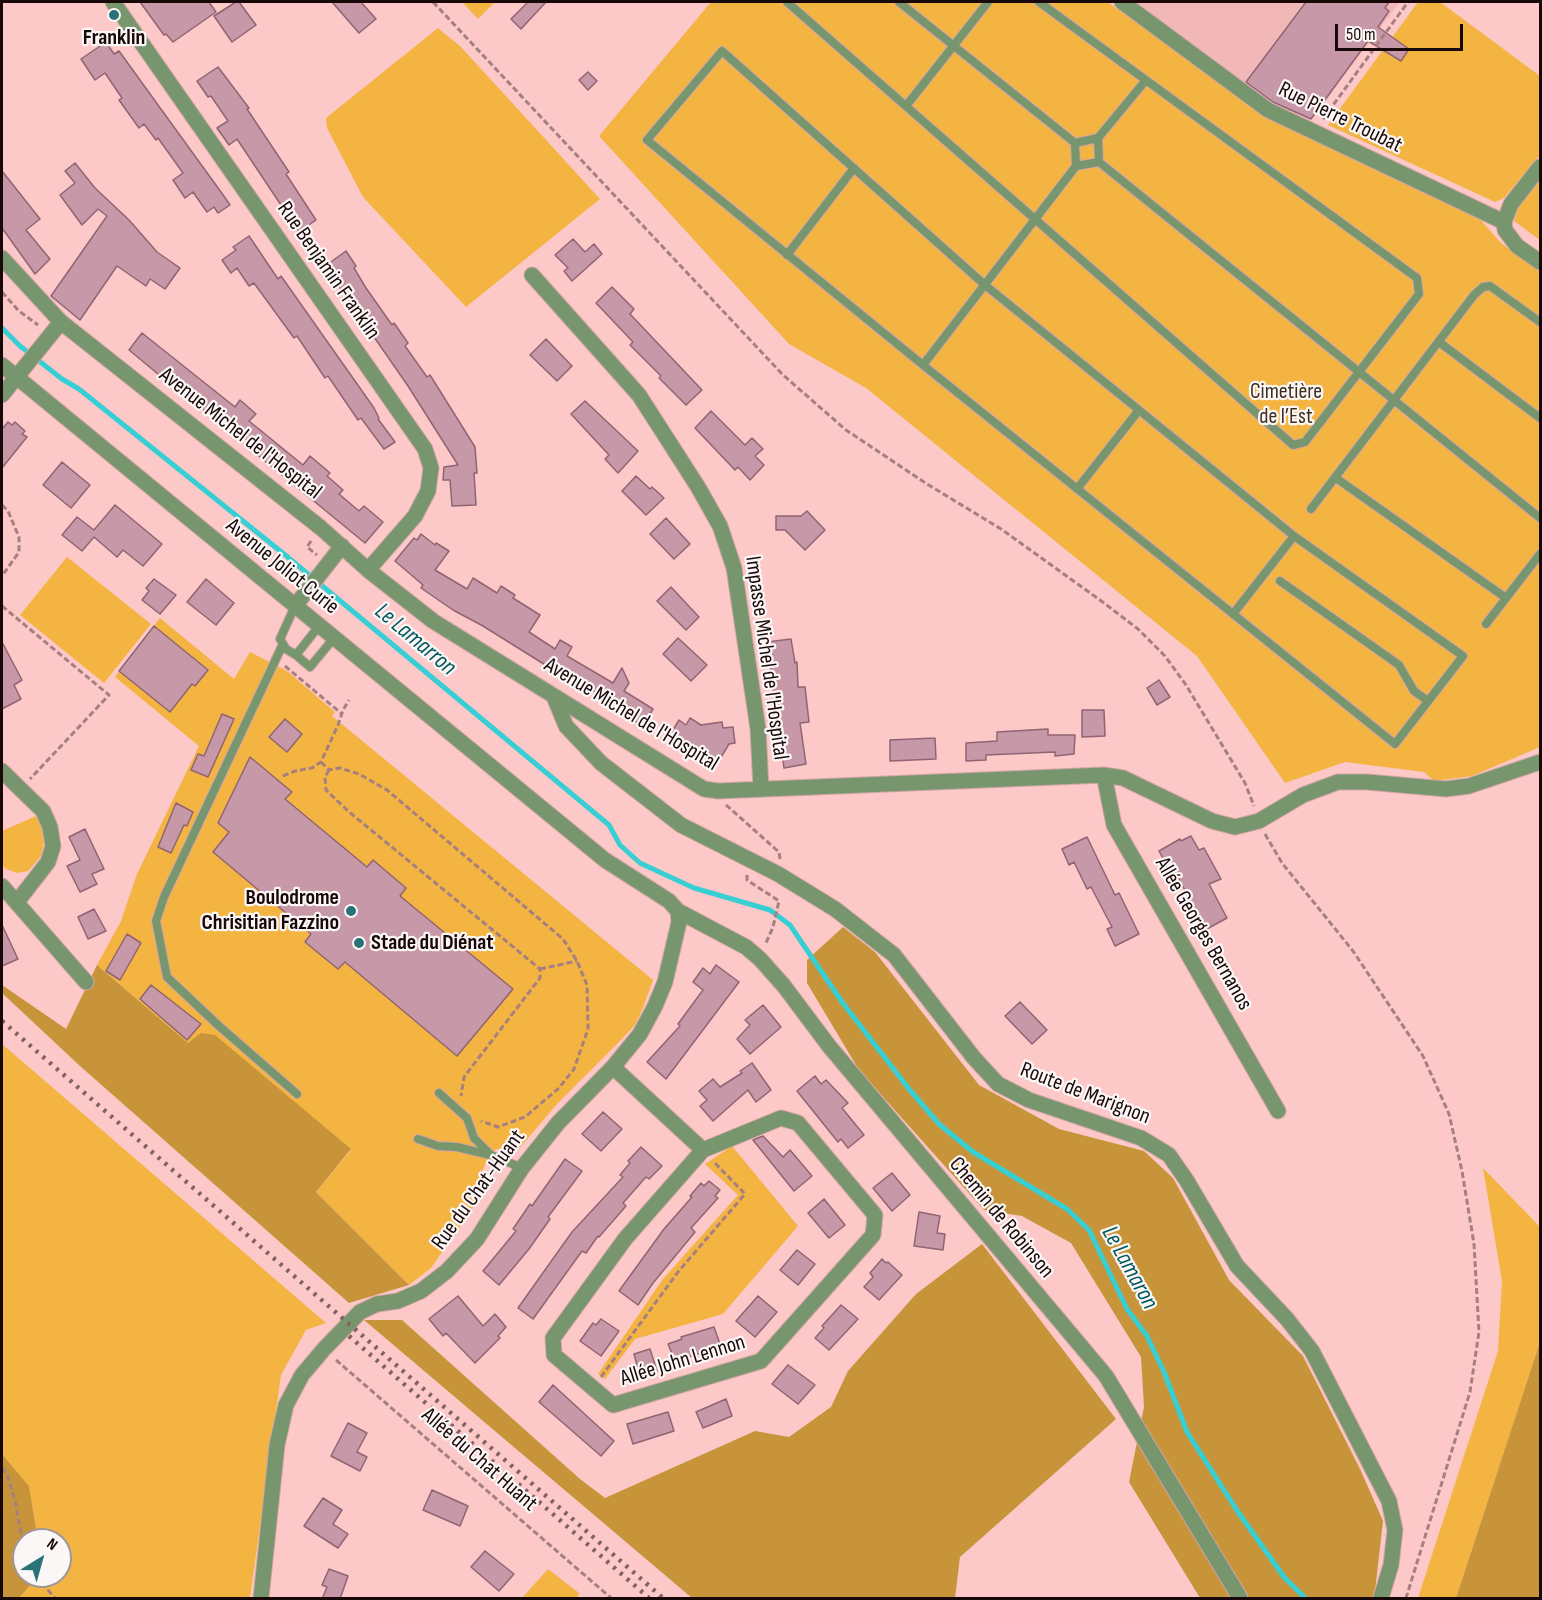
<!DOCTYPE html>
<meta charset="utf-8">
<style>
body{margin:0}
#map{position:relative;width:1542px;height:1600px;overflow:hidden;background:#fcc8c8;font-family:"Sofia Sans Condensed",sans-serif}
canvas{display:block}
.frame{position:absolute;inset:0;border:3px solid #180808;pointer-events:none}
.north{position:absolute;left:12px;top:1528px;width:60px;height:60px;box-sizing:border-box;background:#fcf7f7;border:2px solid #a19797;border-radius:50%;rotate:37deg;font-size:16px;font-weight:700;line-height:24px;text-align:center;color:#180808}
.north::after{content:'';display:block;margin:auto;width:21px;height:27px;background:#2a7477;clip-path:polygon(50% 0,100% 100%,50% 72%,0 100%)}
.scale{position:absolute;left:1335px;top:24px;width:128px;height:27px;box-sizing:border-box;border:3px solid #180808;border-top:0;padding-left:8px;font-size:18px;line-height:21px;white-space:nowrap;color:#180808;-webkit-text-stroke:4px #fcf7f7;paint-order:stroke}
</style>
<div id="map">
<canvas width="1542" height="1600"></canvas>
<div class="frame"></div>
<div class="north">N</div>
<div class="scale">50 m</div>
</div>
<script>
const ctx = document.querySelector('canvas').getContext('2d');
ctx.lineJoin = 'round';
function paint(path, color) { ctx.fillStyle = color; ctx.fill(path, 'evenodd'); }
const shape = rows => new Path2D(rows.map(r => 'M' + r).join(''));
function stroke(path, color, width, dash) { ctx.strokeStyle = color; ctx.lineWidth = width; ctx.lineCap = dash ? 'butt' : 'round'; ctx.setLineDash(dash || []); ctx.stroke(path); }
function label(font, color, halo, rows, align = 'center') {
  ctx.font = font + ' "Sofia Sans Condensed",sans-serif'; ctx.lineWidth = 4.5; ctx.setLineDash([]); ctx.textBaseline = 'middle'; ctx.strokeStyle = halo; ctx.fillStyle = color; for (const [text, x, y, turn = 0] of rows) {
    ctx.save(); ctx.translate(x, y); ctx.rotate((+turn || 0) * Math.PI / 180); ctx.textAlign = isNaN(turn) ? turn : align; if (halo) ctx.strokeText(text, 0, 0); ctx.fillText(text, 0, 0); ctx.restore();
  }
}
const built = shape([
 [1134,2,1400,2,1311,119,1266,99]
]);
const green = shape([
 [462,2,495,2,478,19],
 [711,2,1108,2,1264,115,1477,216,1501,243,1540,272,1540,747,1472,776,1434,781,1424,772,1345,762,1285,783,1197,656,866,388,789,344,599,136],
 [1418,2,1440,2,1540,76,1540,155,1504,198,1495,202,1328,125],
 [438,28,461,47,600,199,466,307,363,197,327,128,326,118],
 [1540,179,1540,240,1514,221,1520,202],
 [67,557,151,624,104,683,20,615],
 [160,618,234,679,250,652,287,671,335,712,332,716,653,980,643,1008,635,1025,618,1043,557,1104,517,1151,496,1149,491,1155,481,1172,494,1177,431,1268,409,1285,316,1192,351,1150,188,1043,97,965,121,921,137,874,199,746,115,677],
 [36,816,42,825,44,843,41,856,28,871,17,873,6,869,2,865,2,831],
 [2,1044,326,1323,306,1330,281,1375,250,1598,19,1598,38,1576,60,1576,60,1540,38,1540,29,1486,2,1454],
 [732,1146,798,1226,723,1314,635,1339,605,1379,598,1374,663,1279,738,1195,705,1164],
 [1483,1168,1540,1227,1540,1342,1456,1598,1418,1598,1498,1351,1502,1281],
 [548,1569,579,1593,578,1598,522,1598]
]);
const forest = shape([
 [843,927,875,952,979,1085,1059,1129,1144,1151,1173,1178,1229,1280,1303,1356,1360,1469,1383,1521,1375,1591,1372,1598,1200,1598,1129,1482,1144,1407,1141,1357,1071,1243,1022,1216,984,1210,859,1070,807,983,807,960],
 [97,965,188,1043,201,1033,215,1035,351,1149,316,1192,409,1285,349,1303,80,1066,2,993,2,985,66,1029],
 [982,1244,1116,1419,960,1557,955,1598,692,1598,364,1320,402,1320,580,1479,605,1498,755,1431,789,1437,831,1407,848,1371,916,1294],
 [1540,1342,1540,1598,1456,1598],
 [2,1454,29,1486,38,1540,24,1540,24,1576,38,1576,19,1598,2,1598]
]);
const stream = shape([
 [2,328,20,346,62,379,79,389,284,554,609,825,620,845,640,863,694,888,770,910,790,925,842,1002,909,1089,939,1124,973,1152,1067,1209,1089,1230,1127,1309,1147,1336,1164,1372,1187,1432,1238,1512,1284,1577,1305,1598]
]);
const building = shape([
 [140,2,209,2,216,12,173,42,166,34,164,35,140,2],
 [236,2,239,2,256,25,232,42,214,16,236,2],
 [332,2,361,2,376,19,359,33,332,2],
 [528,2,546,2,521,29,511,19,528,2],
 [1306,2,1389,2,1385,8,1389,11,1378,27,1409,49,1401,61,1368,41,1311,119,1273,102,1246,82,1306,2],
 [106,42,114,54,119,51,226,199,230,205,218,213,214,207,207,212,193,192,185,198,173,180,183,173,158,138,156,140,144,124,139,128,119,100,122,98,105,73,95,80,81,59,106,42],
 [218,67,249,108,247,109,289,172,286,174,316,220,299,232,237,139,229,145,217,128,228,121,211,96,208,97,197,81,218,67],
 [588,72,597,81,588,90,579,80,588,72],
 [75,163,95,188,129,220,157,252,180,268,165,289,150,279,146,286,117,266,80,320,51,296,107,216,98,209,82,225,60,195,75,183,65,171,75,163],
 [2,171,40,219,26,230,50,259,35,274,2,228,2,171],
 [249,236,278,279,281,276,374,408,379,418,378,419,395,442,384,449,361,418,358,420,328,376,325,378,297,336,294,338,254,283,249,286,237,268,231,273,222,260,236,250,233,247,249,236],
 [573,239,585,252,594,244,602,254,572,281,564,271,568,268,555,255,573,239],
 [346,251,356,266,354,268,366,288,392,325,394,323,408,343,405,346,427,377,430,375,475,447,477,473,474,473,476,505,452,506,450,480,443,480,444,467,458,465,408,386,331,275,334,272,328,264,346,251],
 [612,287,634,309,630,314,702,390,686,405,659,378,661,376,630,345,633,342,596,303,612,287],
 [142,333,235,407,240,400,256,414,249,421,303,465,310,456,330,473,327,476,343,490,339,494,359,511,364,506,383,522,365,543,254,452,257,448,213,412,210,415,182,391,181,393,129,350,142,333],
 [546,339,572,366,557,381,530,355,546,339],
 [585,401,638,451,618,473,605,459,609,455,571,414,585,401],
 [711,411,745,445,752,438,763,449,755,456,764,465,750,480,738,467,735,470,695,428,711,411],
 [8,422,12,425,15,422,25,431,22,434,27,437,2,468,2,429,8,422],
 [62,462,90,485,71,508,43,485,62,462],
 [636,476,650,489,652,487,664,498,646,515,622,491,636,476],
 [115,505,162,544,143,566,123,550,117,557,94,537,82,551,62,535,77,517,94,530,115,505],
 [807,511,825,530,805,550,785,530,776,530,776,516,801,516,807,511],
 [666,518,690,544,674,559,650,534,666,518],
 [421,534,435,545,436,543,449,551,435,570,467,589,473,578,497,593,501,586,515,595,513,598,540,615,529,632,555,649,560,640,572,647,567,656,613,683,622,668,629,683,624,691,653,709,643,726,626,715,627,713,573,678,571,681,483,626,453,610,421,588,423,585,395,561,414,538,417,540,421,534],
 [154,579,176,595,160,614,142,600,149,591,146,588,154,579],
 [206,579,234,603,216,625,187,602,206,579],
 [671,587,699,617,686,630,657,601,671,587],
 [154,626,208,670,195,686,192,684,170,712,119,671,154,626],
 [678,638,707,665,691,681,663,654,678,638],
 [791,639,795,663,797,662,798,687,805,687,809,722,800,723,806,764,784,768,767,642,791,639],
 [2,642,22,680,14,685,21,699,2,709,2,642],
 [1159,680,1170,697,1157,705,1147,688,1159,680],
 [1082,710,1104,710,1105,736,1082,737,1082,710],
 [222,714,234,719,208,777,191,770,198,754,204,756,222,714],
 [690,718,701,725,722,722,723,728,733,727,735,743,729,744,714,769,668,738,679,720,686,725,690,718],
 [285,719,302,734,287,752,269,737,285,719],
 [1048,729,1048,735,1075,735,1074,754,1055,756,1055,752,986,755,986,760,966,761,966,743,997,741,997,732,1048,729],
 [935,738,936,759,890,761,890,740,935,738],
 [250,757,292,792,285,799,367,867,373,860,406,888,400,896,513,989,457,1056,345,962,338,969,305,942,311,934,213,852,229,832,218,823,250,757],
 [176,803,193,812,187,826,184,825,171,853,158,847,176,803],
 [85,829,104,869,92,874,97,884,80,892,67,866,80,860,69,837,85,829],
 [1191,836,1199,850,1204,848,1221,879,1209,884,1227,918,1205,930,1175,871,1171,873,1159,851,1180,839,1181,841,1191,836],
 [1087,837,1115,895,1119,893,1139,934,1115,946,1107,929,1112,927,1091,887,1087,889,1074,862,1069,865,1062,849,1087,837],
 [94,909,106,931,88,939,78,917,94,909],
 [2,925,18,959,2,966,2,925],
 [127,934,141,943,120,980,106,971,127,934],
 [716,965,739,982,666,1079,647,1062,680,1026,678,1024,703,990,693,982,703,968,710,974,716,965],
 [151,985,201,1024,187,1040,140,999,151,985],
 [1020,1002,1047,1030,1032,1044,1005,1016,1020,1002],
 [763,1005,781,1027,750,1054,737,1039,750,1025,745,1020,763,1005],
 [752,1063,771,1090,756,1102,748,1090,713,1121,700,1106,707,1100,699,1091,713,1079,720,1087,742,1073,740,1071,752,1063],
 [815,1076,821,1084,826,1080,848,1103,842,1108,864,1135,848,1148,841,1139,838,1142,797,1091,815,1076],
 [603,1112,622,1129,601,1151,582,1134,603,1112],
 [763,1136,783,1157,790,1150,812,1176,794,1191,753,1140,763,1136],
 [641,1147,662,1166,649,1179,646,1177,623,1203,626,1206,599,1237,598,1236,586,1253,582,1251,533,1319,518,1308,572,1232,623,1177,620,1175,630,1163,628,1161,641,1147],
 [565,1159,582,1171,548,1217,550,1219,529,1249,499,1285,483,1271,516,1231,513,1229,530,1204,532,1206,565,1159],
 [892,1173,910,1195,892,1211,873,1188,892,1173],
 [709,1181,720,1190,715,1196,718,1198,691,1228,695,1232,653,1283,638,1305,619,1291,664,1229,692,1197,690,1196,701,1183,704,1186,709,1181],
 [824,1199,845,1225,829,1238,808,1213,824,1199],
 [919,1212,940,1216,937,1233,945,1234,943,1250,914,1246,919,1212],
 [797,1250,815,1264,798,1285,780,1270,797,1250],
 [882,1259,886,1263,888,1262,902,1275,879,1300,864,1287,873,1277,870,1273,882,1259],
 [458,1296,483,1326,495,1314,506,1327,498,1336,500,1338,475,1363,446,1333,443,1336,429,1319,458,1296],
 [758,1296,777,1312,755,1337,736,1321,758,1296],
 [841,1305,858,1319,829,1350,815,1338,824,1328,822,1326,841,1305],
 [601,1319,619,1331,601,1356,580,1341,593,1323,596,1325,601,1319],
 [714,1327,721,1347,675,1361,668,1344,682,1339,681,1337,714,1327],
 [650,1349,657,1371,640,1376,634,1354,650,1349],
 [788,1365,815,1385,798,1404,772,1384,788,1365],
 [553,1385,614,1441,601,1456,539,1402,553,1385],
 [726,1399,732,1416,703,1428,696,1412,726,1399],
 [668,1412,674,1431,633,1444,627,1424,668,1412],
 [348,1423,367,1433,357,1452,367,1457,360,1471,331,1456,348,1423],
 [432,1490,468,1506,460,1526,423,1510,432,1490],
 [323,1498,342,1510,333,1524,348,1534,338,1548,304,1526,323,1498],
 [485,1551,514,1574,499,1591,471,1567,485,1551],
 [329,1569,348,1576,340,1599,322,1599,327,1587,322,1585,329,1569]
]);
const path = shape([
 [433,2,783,375,846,430,927,484,1001,529,1100,600,1138,629,1165,656,1186,685,1245,783,1254,806],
 [1323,119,1408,2],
 [2,292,19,311,38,325],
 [2,505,8,511,19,537,19,552,2,576],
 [311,541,307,547,317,555],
 [2,606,109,695,30,779],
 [285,666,342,714],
 [321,762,329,770,340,768,359,774,387,790,563,939,577,961,587,985,588,1029,574,1069,559,1088,525,1117,498,1127,481,1121],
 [329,770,325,777,326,790,348,811,540,969,540,978,464,1077,461,1096],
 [283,776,295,771,312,768,321,762,338,725,343,710,349,700],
 [726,805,779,852,780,859],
 [1265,834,1282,863,1353,951,1423,1056,1449,1114,1462,1171,1474,1244,1479,1332,1470,1392,1406,1598],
 [747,875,747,880,779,901,773,927,766,943],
 [540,969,577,961],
 [336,1360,611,1598],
 [601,1377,678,1272,745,1194,713,1161],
 [2,1468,7,1474,15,1501,24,1550],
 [36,1576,55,1598]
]);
const service = shape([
 [787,2,1293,445,1305,442,1419,294,1417,278,1039,2],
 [899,2,1075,143,1076,166,1099,162,1098,138,1075,143],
 [722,51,985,285,1294,536,1463,656,1395,744,923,365,647,140,722,51],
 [906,106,988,2],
 [1098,138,1146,80],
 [1099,162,1540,518],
 [787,255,854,168],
 [1439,342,1540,418],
 [923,365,1076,166],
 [1336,478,1506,598],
 [1077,489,1139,410],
 [1311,509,1474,295,1483,287,1490,286,1540,322],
 [1280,581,1399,665,1414,691,1428,701],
 [295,606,280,639,286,649,296,655,319,626],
 [1233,614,1294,536],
 [1486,624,1540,554],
 [283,644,164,897,156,921,167,977,219,1026,297,1094],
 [296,655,310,667,334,638],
 [439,1093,467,1118,474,1138,491,1155,522,1168],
 [418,1139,438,1146,457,1147,490,1155]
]);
const minor = shape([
 [113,2,425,449,431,468,428,491,415,516,368,570],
 [1122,2,1268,110,1504,222],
 [1504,222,1511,204,1540,167],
 [1504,222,1505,230,1517,246,1540,262],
 [2,258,61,322,321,528,368,570,433,621,704,789,718,791,1104,775,1123,778,1212,821,1235,827,1259,821,1303,795,1338,782,1367,782,1446,789,1469,786,1540,762],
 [532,275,639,395,698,487,720,526,734,568,758,729,761,788],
 [2,365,605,860,669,901,678,911,746,947,760,959,784,986,829,1046,1106,1376,1240,1598],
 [2,395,61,322],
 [295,606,342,546],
 [554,697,566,726,601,763,681,825,778,874,835,909,894,955,974,1058,998,1084,1029,1100,1141,1138,1169,1155,1187,1181,1237,1266,1287,1319,1312,1351,1389,1501,1395,1530,1391,1565,1381,1598],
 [2,771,43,811,50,827,53,846,48,862,17,902],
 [1104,775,1114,825,1278,1111],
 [2,886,86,982],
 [613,1067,703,1150,625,1239,553,1338,554,1355,613,1405,761,1361,873,1235,875,1215,798,1123,781,1118,703,1150],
 [261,1598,277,1445,286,1405,302,1375,324,1349,360,1312,377,1304,398,1301,421,1291,447,1271,477,1239,522,1168,558,1123,613,1067,640,1034,655,1006,665,982,679,922,678,911]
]);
const rail = shape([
 [2,1021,663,1598],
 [349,1336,649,1598]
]);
const markers = [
 [114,15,6,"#2a7477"],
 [351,911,6,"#2a7477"],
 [359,943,6,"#2a7477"]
];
const poiNames = [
 ["Franklin",114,38],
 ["Boulodrome",339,898,"right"],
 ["Chrisitian Fazzino",339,923,"right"],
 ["Stade du Diénat",371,943,"left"]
];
const streetNames = [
 ["Rue Pierre Troubat",1340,118,26],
 ["Rue Benjamin Franklin",328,271,55],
 ["Avenue Michel de l'Hospital",240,434,38],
 ["Avenue Joliot Curie",282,567,39],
 ["Impasse Michel de l'Hospital",766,658,82],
 ["Avenue Michel de l'Hospital",631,715,31],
 ["Allée Georges Bernanos",1203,934,60],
 ["Route de Marignon",1085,1094,21],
 ["Rue du Chat-Huant",479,1190,-54],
 ["Chemin de Robinson",1001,1218,50],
 ["Allée John Lennon",683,1361,-17],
 ["Allée du Chat Huant",479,1460,41]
];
const parkNames = [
 ["Cimetière",1286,392],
 ["de l’Est",1286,417]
];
const waterNames = [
 ["Le Lamarron",415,640,40],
 ["Le Lamaron",1129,1268,61]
];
paint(built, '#f2b8b8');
paint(green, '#f3b442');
paint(forest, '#c7943a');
stroke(stream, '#38cfd4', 5);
paint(building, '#c798a7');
stroke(building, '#906472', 1.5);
stroke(service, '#d3a5a5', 10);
stroke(minor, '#d3a5a5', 17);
stroke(path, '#a68080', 3, [6, 3]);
stroke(service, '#77966e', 8);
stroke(minor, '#77966e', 15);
stroke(rail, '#816161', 4.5, [3, 6]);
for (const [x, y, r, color] of markers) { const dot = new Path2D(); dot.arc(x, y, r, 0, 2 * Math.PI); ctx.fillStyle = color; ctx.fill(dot); stroke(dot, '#fcf7f7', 2); }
label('bold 22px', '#180808', '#fcf7f7', poiNames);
label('22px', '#180808', '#fcf7f7', streetNames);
label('22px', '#3c301d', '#fcf7f7', parkNames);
label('italic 24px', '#005a5d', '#fcf7f7', waterNames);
</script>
